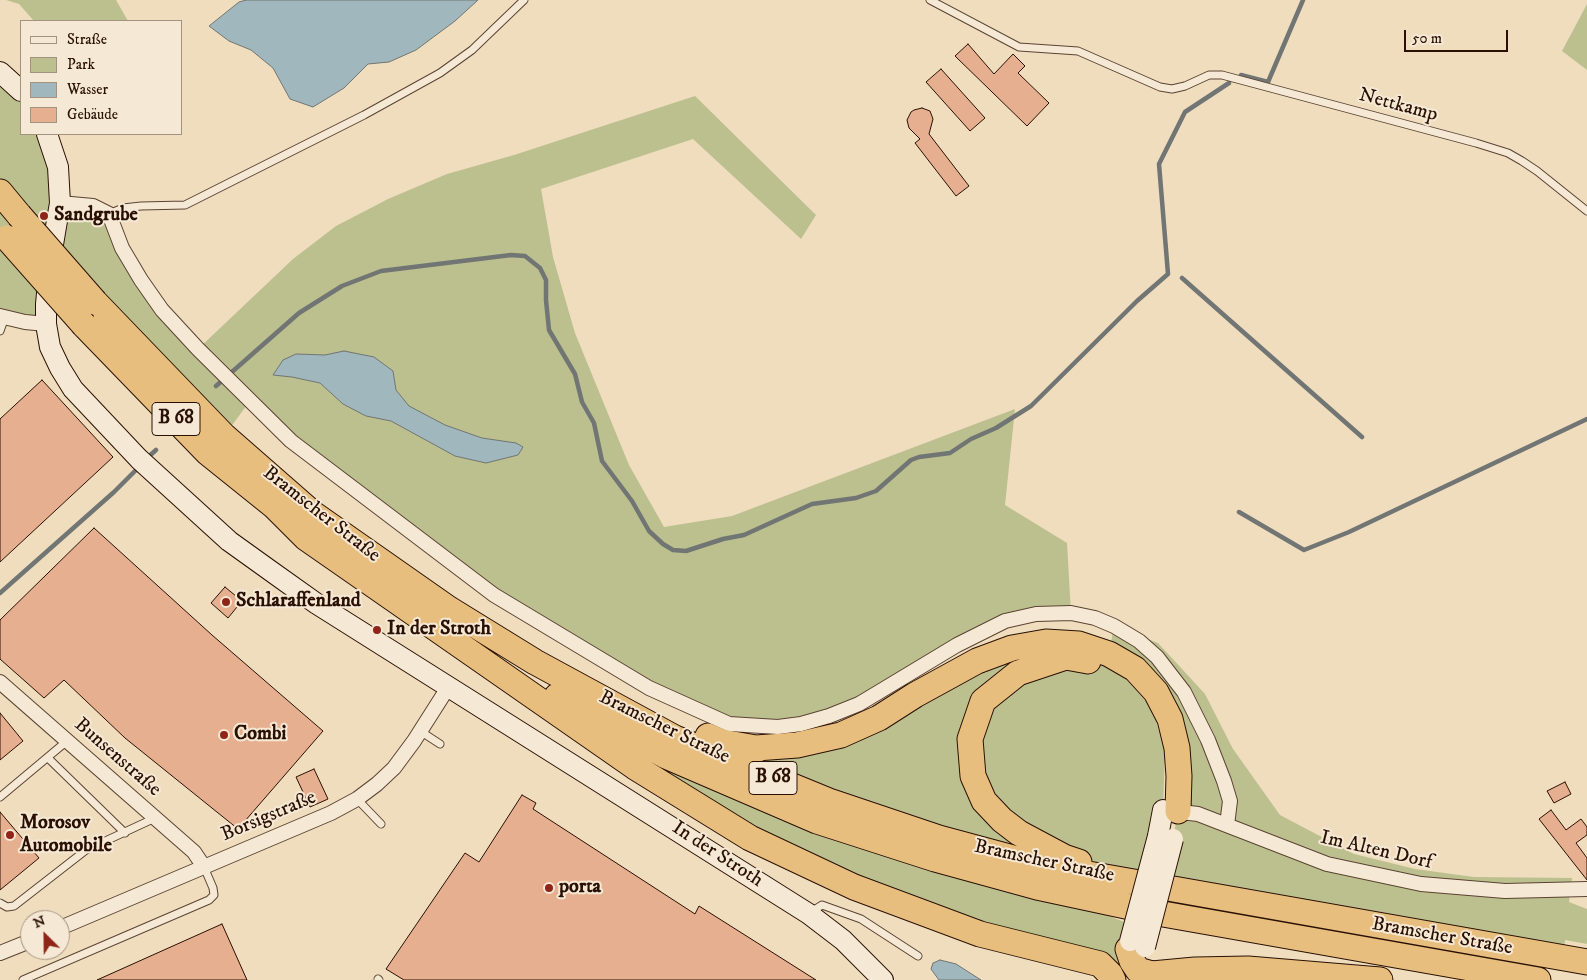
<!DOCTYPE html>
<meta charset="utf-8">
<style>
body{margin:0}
#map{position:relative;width:1587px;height:980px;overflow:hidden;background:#efddbe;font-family:"IM FELL DW Pica",serif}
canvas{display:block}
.legend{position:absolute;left:20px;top:20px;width:162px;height:115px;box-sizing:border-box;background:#f5e9d5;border:1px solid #a49281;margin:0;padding:6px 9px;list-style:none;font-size:15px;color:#2a1003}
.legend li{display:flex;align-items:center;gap:10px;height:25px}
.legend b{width:25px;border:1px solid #a49281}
.north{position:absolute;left:20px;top:910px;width:50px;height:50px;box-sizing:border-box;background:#f5e9d5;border:1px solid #a49281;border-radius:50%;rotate:337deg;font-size:14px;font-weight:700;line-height:20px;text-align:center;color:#2a1003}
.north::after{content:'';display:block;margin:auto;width:18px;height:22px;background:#8f2418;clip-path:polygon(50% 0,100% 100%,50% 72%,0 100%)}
.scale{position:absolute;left:1404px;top:30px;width:104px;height:22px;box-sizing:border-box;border:2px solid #2a1003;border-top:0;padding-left:6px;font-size:15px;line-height:18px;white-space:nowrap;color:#2a1003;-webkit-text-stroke:4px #f5e9d5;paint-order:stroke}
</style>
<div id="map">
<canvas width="1587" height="980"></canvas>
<ul class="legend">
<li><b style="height:6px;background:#f5e9d5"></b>Straße</li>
<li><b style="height:14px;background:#bcc08f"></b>Park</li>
<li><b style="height:14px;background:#a0b8bd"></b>Wasser</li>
<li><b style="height:14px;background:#e6af90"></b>Gebäude</li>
</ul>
<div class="north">N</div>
<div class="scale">50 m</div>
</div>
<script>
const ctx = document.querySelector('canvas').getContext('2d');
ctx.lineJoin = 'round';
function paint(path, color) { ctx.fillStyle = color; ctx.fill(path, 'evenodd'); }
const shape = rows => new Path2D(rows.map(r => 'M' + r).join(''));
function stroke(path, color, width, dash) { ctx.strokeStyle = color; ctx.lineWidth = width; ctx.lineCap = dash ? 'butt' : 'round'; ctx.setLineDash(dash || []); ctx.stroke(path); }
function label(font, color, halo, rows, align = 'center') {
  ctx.font = font + ' "IM FELL DW Pica",serif'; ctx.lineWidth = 4; ctx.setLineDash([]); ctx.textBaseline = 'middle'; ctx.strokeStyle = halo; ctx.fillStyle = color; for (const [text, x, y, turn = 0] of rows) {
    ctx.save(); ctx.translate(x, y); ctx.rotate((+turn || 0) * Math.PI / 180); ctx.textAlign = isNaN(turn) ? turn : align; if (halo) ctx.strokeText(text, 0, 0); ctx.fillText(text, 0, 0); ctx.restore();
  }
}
const green = shape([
 [6,0,116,0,128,21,34,21,19,4],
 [1587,4,1587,70,1562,51],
 [0,72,21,91,21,134,47,134,59,193,109,214,122,248,198,349,293,259,336,226,388,199,447,174,514,155,695,96,816,215,801,239,693,139,541,189,553,257,575,333,629,465,664,527,732,516,1015,409,1005,505,1067,543,1071,613,1005,621,829,716,729,724,494,595,250,401,224,436,49,286,46,324,0,316],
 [1114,626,1158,643,1205,694,1233,749,1280,815,1354,854,1415,869,1474,877,1572,878,1569,902,1587,909,1587,944,1565,940,1563,958,1169,888,1173,839,1178,811,1169,718,1109,654],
 [434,629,666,756,1037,887,1134,926,1119,980,854,887],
 [1012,648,1102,664,1132,683,1153,710,1165,751,1163,810,1136,882,939,838,634,716,681,726,722,742,797,745]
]);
const water = shape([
 [246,0,478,0,455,21,416,50,389,62,368,64,344,88,313,107,290,99,273,68,251,50,229,41,209,26,239,2,246,0],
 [344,351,374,357,393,371,396,390,409,406,445,425,482,438,516,443,523,447,518,455,486,463,455,456,391,421,366,416,343,404,320,383,292,377,273,375,283,360,296,354,325,355,344,351],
 [940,960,956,964,981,980,939,980,931,969,933,963,940,960]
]);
const stream = shape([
 [1241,75,1268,82,1303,0],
 [1182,278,1362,437],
 [216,386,299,313,342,286,381,271,511,255,525,256,540,268,546,280,546,300,549,330,575,374,582,402,594,423,602,461,632,501,649,531,663,544,673,550,686,551,723,539,744,535,812,504,856,498,876,491,911,460,919,457,950,453,971,439,996,428,1031,406,1137,301,1168,274,1159,164,1185,112,1229,83],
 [146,459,156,450],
 [1239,512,1304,550,1349,532,1587,419],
 [0,593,114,492,139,467]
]);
const building = shape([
 [968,44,994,74,1013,54,1025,66,1018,73,1049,103,1027,126,955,56,968,44],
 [941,69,985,118,970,131,926,82,941,69],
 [922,108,930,111,933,119,929,134,969,186,956,196,915,143,920,139,909,128,907,120,911,112,914,110,922,108],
 [42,380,113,457,0,562,0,419,42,380],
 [94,528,212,635,323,731,238,829,125,738,64,680,44,698,0,659,0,620,94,528],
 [225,587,242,601,228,618,211,603,225,587],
 [0,713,23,741,0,760,0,713],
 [314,769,328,799,310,807,296,777,314,769],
 [1565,782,1571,794,1554,803,1547,791,1565,782],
 [522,795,536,803,533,809,695,914,699,906,816,980,404,980,386,969,465,853,479,862,522,795],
 [1551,810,1566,830,1581,819,1587,827,1587,835,1576,843,1587,858,1587,880,1539,819,1551,810],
 [0,812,39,858,0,890,0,812],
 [222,924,247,980,97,980,222,924]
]);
const lane = shape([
 [930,0,1019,47,1078,51,1160,87,1172,89,1185,86,1209,75,1222,75,1476,143,1508,153,1522,161,1537,171,1587,211],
 [109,214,123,208,141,206,185,205,364,115,440,73,472,50,524,0],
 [0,331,5,317],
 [420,731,440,744],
 [48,758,125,833],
 [0,797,67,741],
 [357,799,381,824],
 [0,903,7,907,14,906,86,850,155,818],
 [811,912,822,905,861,919,918,956],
 [378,979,379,980],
 [23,980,209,900,214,895,213,888,204,867]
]);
const street = shape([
 [60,203,93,206,109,214,122,248,141,280,162,310,198,349,291,441,494,595,649,688,729,724,778,727,801,724,829,716,859,704,957,645,1005,621,1036,614,1071,613,1095,618,1114,626,1139,641,1157,657,1184,692,1208,740,1224,781,1230,801,1227,825],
 [0,316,25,322,46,324],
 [0,682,194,852,204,867],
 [1172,811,1198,814,1327,864,1421,884,1505,891,1587,889],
 [60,928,331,813,357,799,377,784,394,768,414,741,449,686],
 [0,953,30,941]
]);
const secondary = shape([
 [0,72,21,91],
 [47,134,58,167,60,203,50,262,46,304,46,324,50,347,60,368,73,389,139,459,229,541,268,569,317,604,809,914,843,940,883,980],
 [1158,836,1163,810]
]);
const highway = shape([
 [0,192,19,215],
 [95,302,224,436,312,513,449,609,535,662,675,738,829,801,939,838,1043,866,1587,962],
 [84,325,208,453,274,506,306,538,635,767,750,838,854,887,980,934,1100,964,1110,974,1113,980],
 [557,696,666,756,817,821,935,859,1037,887,1163,914,1538,980],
 [708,736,722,742,756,748,797,745,841,735,879,718,915,695,977,661,1012,648,1046,642,1079,644,1109,654,1135,669,1156,692,1170,719,1177,748,1179,776,1178,811],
 [1079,862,1064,857,1019,833,1002,820,984,801,973,776,970,739,983,701,1018,673,1066,657,1088,661],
 [1128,949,1132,961,1138,970,1152,974,1195,970,1248,969,1380,980]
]);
const secondaryBridge = shape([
 [1130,941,1158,836],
 [1145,947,1173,839]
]);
const highwayBridge = shape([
 [19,215,95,302],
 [7,238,84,325]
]);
const markers = [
 [44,216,5,"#8f2418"],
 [226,602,5,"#8f2418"],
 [377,630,5,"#8f2418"],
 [224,735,5,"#8f2418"],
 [10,835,5,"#8f2418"],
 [549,888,5,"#8f2418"]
];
const shields = [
 [176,419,48],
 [773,778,48]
];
const shieldNames = [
 ["B 68",176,419],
 ["B 68",773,778]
];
const streetNames = [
 ["Nettkamp",1398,106,15],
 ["Bramscher Straße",321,515,38],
 ["Bramscher Straße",664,728,26],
 ["Bunsenstraße",117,758,41],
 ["Borsigstraße",269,817,-23],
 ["Im Alten Dorf",1376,851,13],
 ["In der Stroth",717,855,33],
 ["Bramscher Straße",1044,862,12],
 ["Bramscher Straße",1442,937,10]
];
const poiNames = [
 ["Sandgrube",54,216],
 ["Schlaraffenland",236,602],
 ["In der Stroth",387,630],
 ["Combi",234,735],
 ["Morosov",20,824],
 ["Automobile",20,847],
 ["porta",559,888]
];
paint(green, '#bcc08f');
paint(water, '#a0b8bd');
stroke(water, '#717573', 1);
stroke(stream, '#717573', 4.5);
paint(building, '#e6af90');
stroke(building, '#2a1003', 1);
stroke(lane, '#5b4332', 9);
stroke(street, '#5b4332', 16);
stroke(secondary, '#2a1003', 22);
stroke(highway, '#2a1003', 27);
stroke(lane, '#f5e9d5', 7);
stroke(street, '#f5e9d5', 14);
stroke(secondary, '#f5e9d5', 20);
stroke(highway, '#e8be7f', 25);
stroke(secondaryBridge, '#2a1003', 22, []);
stroke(highwayBridge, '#2a1003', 27, []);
stroke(secondaryBridge, '#f5e9d5', 20);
stroke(highwayBridge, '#e8be7f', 25);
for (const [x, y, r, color] of markers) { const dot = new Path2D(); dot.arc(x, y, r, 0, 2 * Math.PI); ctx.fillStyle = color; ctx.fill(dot); stroke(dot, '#f5e9d5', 2); }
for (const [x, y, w] of shields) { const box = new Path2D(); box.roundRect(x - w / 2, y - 16.5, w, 33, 4); ctx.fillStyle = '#f5e9d5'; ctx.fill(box); stroke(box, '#2a1003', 1); }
label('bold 19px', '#2a1003', null, shieldNames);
label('20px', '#2a1003', '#f5e9d5', streetNames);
label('bold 20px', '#2a1003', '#f5e9d5', poiNames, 'left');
</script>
